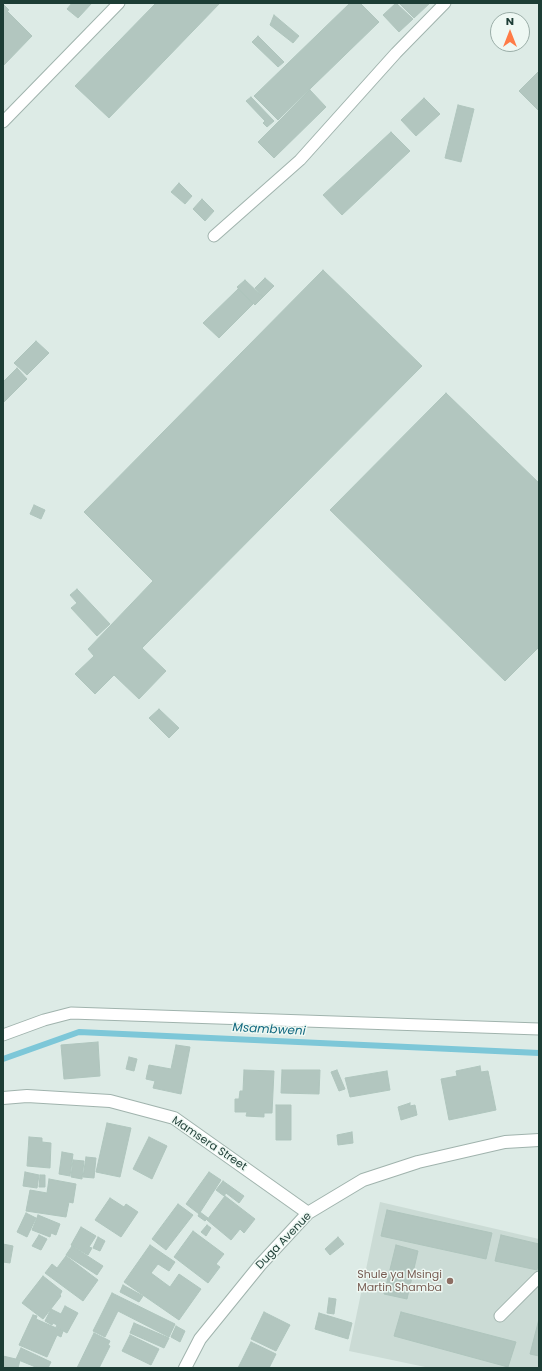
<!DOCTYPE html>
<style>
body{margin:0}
#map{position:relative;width:542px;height:1371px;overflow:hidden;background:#ddebe6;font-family:Poppins,sans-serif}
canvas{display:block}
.frame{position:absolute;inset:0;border:4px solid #1d3d35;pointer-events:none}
.north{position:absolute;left:490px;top:12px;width:40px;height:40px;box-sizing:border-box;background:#eef8f3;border:1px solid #9aada7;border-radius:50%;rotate:0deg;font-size:11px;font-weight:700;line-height:16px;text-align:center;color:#1d3d35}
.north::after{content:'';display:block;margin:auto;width:14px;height:18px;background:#ff7c47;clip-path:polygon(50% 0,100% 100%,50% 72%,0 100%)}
</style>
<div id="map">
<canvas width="542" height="1371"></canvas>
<div class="frame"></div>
<div class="north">N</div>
</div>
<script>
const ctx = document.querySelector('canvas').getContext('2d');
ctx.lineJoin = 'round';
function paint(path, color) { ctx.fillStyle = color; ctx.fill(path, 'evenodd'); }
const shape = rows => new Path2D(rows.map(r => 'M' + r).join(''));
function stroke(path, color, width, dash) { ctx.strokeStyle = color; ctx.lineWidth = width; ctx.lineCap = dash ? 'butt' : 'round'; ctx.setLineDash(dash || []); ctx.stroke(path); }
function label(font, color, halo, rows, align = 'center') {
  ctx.font = font + ' Poppins,sans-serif'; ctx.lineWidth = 3; ctx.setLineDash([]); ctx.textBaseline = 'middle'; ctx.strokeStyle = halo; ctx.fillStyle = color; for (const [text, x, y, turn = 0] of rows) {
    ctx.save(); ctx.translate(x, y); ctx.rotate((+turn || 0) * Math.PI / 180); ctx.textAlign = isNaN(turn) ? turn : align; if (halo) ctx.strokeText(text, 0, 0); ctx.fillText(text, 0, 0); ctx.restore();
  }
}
const built = shape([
 [380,1202,539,1239,539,1368,430,1368,349,1351]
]);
const stream = shape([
 [3,1059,79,1032,539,1053]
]);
const building = shape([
 [72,3,92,3,78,18,67,9,72,3],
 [156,3,220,3,109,118,75,86,156,3],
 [350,3,360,3,379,22,278,120,254,96,350,3],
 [396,3,413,19,399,32,383,15,396,3],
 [399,3,430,3,414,18,399,3],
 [3,4,9,10,7,11,32,36,3,66,3,4],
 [274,15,299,36,293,43,270,25,274,15],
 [258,36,284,62,278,67,252,42,258,36],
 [539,71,539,111,519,91,539,71],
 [310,90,326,107,274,158,258,142,310,90],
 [251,97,274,121,267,127,263,123,265,121,246,101,251,97],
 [424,98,440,114,416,136,401,120,424,98],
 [458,105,474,109,461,162,445,158,458,105],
 [391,132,410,151,342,215,323,195,391,132],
 [179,183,192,196,185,204,171,192,179,183],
 [202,199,214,211,205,221,193,209,202,199],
 [323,270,422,366,142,648,166,671,139,699,114,675,95,694,75,674,94,656,88,649,153,581,84,512,323,270],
 [265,278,274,286,263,297,255,288,265,278],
 [245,280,263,297,255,305,237,287,245,280],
 [238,289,253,304,219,338,203,323,238,289],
 [36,341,49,353,27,375,14,363,36,341],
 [17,368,27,379,4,402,3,382,17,368],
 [446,393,539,483,539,647,505,681,330,510,446,393],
 [34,505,45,510,41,519,30,514,34,505],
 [77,589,110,624,97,636,71,608,77,603,70,595,77,589],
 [159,709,179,728,169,738,149,718,159,709],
 [98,1042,100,1076,64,1079,61,1045,98,1042],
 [176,1045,190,1047,181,1094,153,1088,155,1081,146,1079,149,1065,171,1069,176,1045],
 [129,1057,137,1059,134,1071,126,1069,129,1057],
 [480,1066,481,1072,488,1071,496,1110,449,1120,441,1079,457,1076,456,1071,480,1066],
 [244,1070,274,1071,272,1113,264,1113,264,1117,246,1116,247,1112,235,1112,235,1099,239,1099,240,1091,243,1091,244,1070],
 [282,1070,320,1070,319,1094,281,1093,282,1070],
 [337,1070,345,1089,339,1091,331,1072,337,1070],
 [387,1071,390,1090,350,1097,345,1078,387,1071],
 [410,1103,410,1106,415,1105,417,1115,401,1120,398,1107,410,1103],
 [276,1105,291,1105,291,1140,276,1140,276,1105],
 [107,1123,131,1128,120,1177,96,1172,107,1123],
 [352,1132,353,1143,338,1145,337,1135,352,1132],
 [29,1137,42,1138,42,1142,51,1143,50,1168,27,1166,29,1137],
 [149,1137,167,1146,152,1179,133,1169,149,1137],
 [62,1152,73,1154,70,1176,59,1174,62,1152],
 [86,1157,96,1158,94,1178,83,1177,86,1157],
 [73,1160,84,1161,82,1179,71,1177,73,1160],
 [25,1172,39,1175,37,1188,23,1186,25,1172],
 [209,1172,221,1180,199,1214,186,1204,209,1172],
 [40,1175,45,1175,45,1187,39,1187,40,1175],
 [49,1179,76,1184,73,1203,69,1202,66,1217,26,1211,30,1190,47,1193,49,1179],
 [223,1181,244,1196,239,1203,226,1193,224,1196,216,1190,223,1181],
 [225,1196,255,1219,244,1233,240,1229,231,1240,207,1220,225,1196],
 [110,1198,124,1207,126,1204,138,1212,121,1237,95,1220,110,1198],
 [178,1204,193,1215,166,1250,152,1239,178,1204],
 [387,1210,492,1233,486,1259,381,1236,387,1210],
 [200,1212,208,1218,205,1221,198,1216,200,1212],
 [26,1213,36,1218,27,1237,17,1232,26,1213],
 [38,1215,60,1224,56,1235,51,1233,50,1237,32,1230,38,1215],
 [207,1225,211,1228,206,1236,201,1232,207,1225],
 [81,1227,96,1236,89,1247,92,1248,88,1255,71,1245,81,1227],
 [193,1231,224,1254,216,1264,220,1267,208,1283,174,1257,193,1231],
 [39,1235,47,1239,41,1250,32,1246,39,1235],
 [501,1235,539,1244,539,1260,537,1270,495,1261,501,1235],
 [98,1237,105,1241,100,1251,93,1248,98,1237],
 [338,1237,344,1244,330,1255,325,1249,338,1237],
 [3,1244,13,1246,10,1263,3,1262,3,1244],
 [150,1245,175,1262,169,1271,158,1264,151,1273,170,1287,179,1274,201,1289,179,1320,124,1282,150,1245],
 [396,1245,418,1251,407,1299,384,1294,396,1245],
 [72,1246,103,1266,97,1275,66,1255,72,1246],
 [66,1256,98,1280,83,1301,45,1273,52,1264,57,1268,66,1256],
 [43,1276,62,1291,60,1295,61,1296,43,1319,22,1303,43,1276],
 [123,1285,143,1296,139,1302,120,1292,123,1285],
 [112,1293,175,1324,169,1337,118,1311,105,1337,93,1331,112,1293],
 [329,1298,336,1299,334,1314,327,1313,329,1298],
 [65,1306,78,1313,67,1333,56,1327,57,1325,53,1323,52,1325,45,1321,51,1309,61,1314,65,1306],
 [264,1312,290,1325,276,1351,251,1339,264,1312],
 [401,1312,516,1342,508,1367,394,1336,401,1312],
 [319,1313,352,1323,348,1339,315,1329,319,1313],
 [33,1315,37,1316,36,1319,63,1331,61,1337,57,1335,47,1357,19,1345,33,1315],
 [539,1319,539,1356,530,1354,539,1319],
 [134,1323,169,1338,164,1348,130,1333,134,1323],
 [176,1326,185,1331,180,1342,171,1337,176,1326],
 [94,1333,110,1341,108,1345,110,1346,99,1368,77,1368,94,1333],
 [130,1335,159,1349,151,1365,122,1351,130,1335],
 [251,1342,276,1354,269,1368,238,1368,251,1342],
 [21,1348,51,1362,48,1368,38,1368,16,1359,21,1348],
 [3,1356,20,1360,18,1368,3,1368,3,1356]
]);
const service = shape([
 [3,122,119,3],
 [214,236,300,160,396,53,445,3],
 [3,1035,44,1020,71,1013,539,1029],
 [500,1316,539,1277]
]);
const minor = shape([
 [3,1098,27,1096,110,1101,174,1118,308,1213],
 [185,1368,200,1339,260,1265,308,1213,363,1180,418,1162,505,1142,539,1140]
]);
const markers = [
 [450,1281,4,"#8d6e63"]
];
const streetNames = [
 ["Mamsera Street",209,1144,34],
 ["Duga Avenue",284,1241,-46]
];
const educationNames = [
 ["Shule ya Msingi",442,1275],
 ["Martin Shamba",442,1288]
];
const waterNames = [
 ["Msambweni",269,1030,3]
];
paint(built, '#cbdbd5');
stroke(stream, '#7dc7d8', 6);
paint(building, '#b2c6bf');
stroke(building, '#afc5bd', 1);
stroke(service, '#a0b3ad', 13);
stroke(minor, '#a0b3ad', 14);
stroke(service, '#fff', 11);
stroke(minor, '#fff', 12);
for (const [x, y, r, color] of markers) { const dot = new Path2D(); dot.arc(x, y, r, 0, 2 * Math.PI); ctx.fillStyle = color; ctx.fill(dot); stroke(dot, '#eef8f3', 1.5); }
label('11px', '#1d3d35', '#eef8f3', streetNames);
label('11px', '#785e54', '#eef8f3', educationNames, 'right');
label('italic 12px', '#11687f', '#eef8f3', waterNames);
</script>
